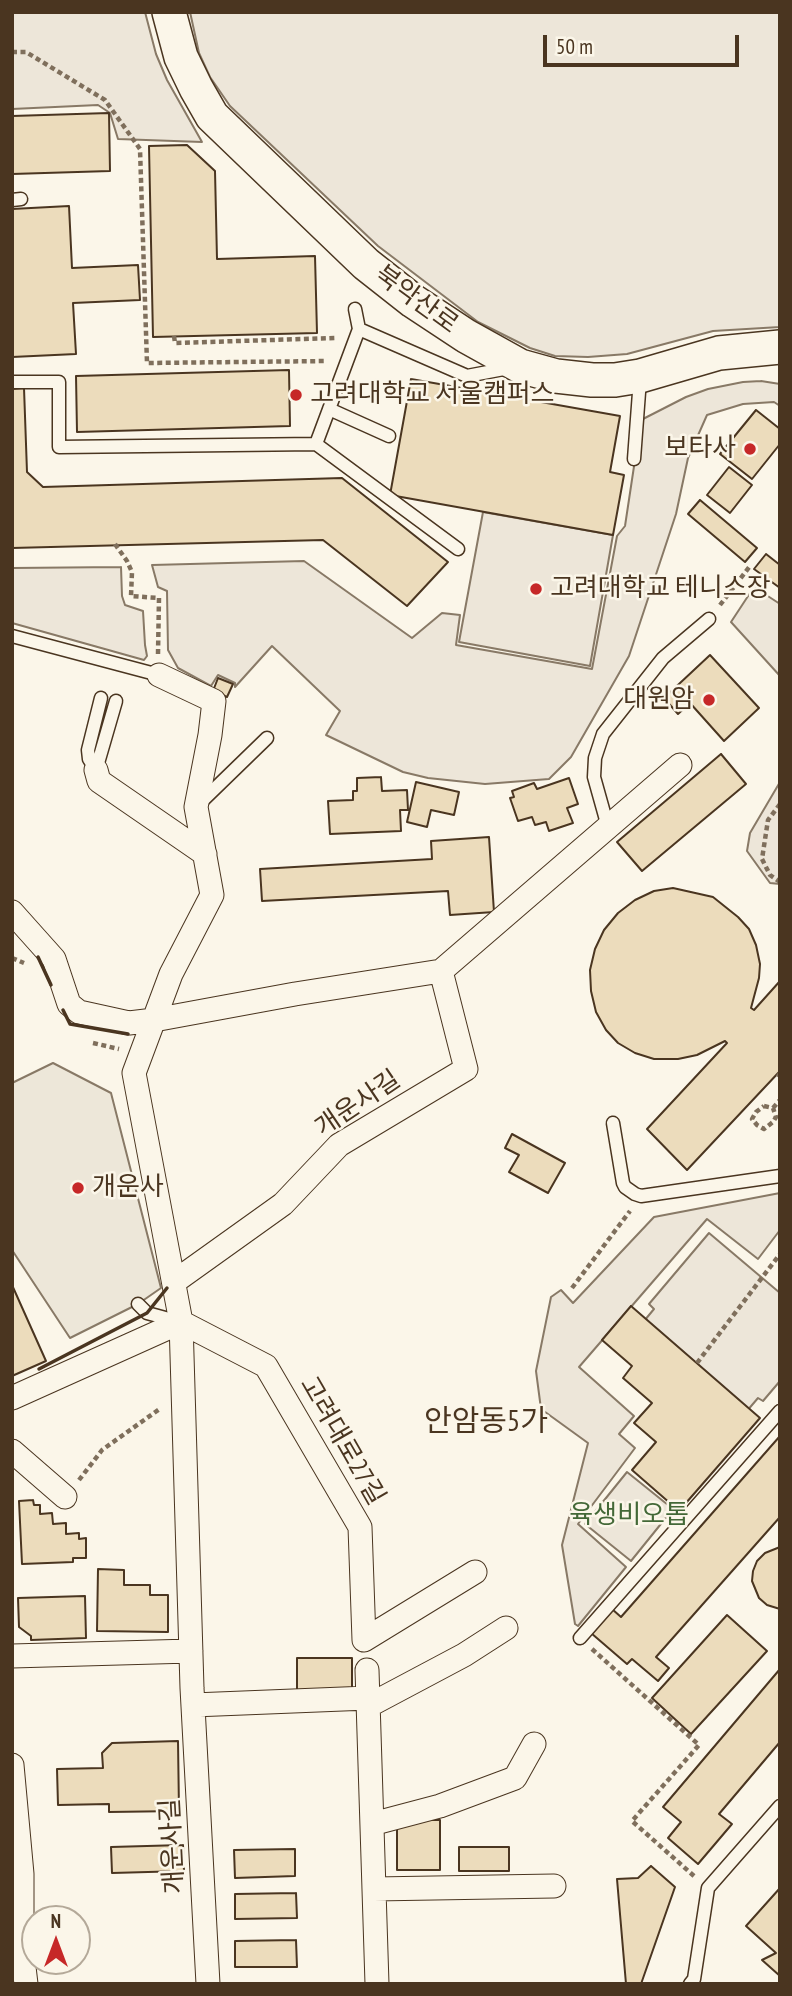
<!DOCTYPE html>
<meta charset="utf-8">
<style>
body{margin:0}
#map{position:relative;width:792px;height:1996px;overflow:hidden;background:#fbf6e9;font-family:"PT Sans Narrow",sans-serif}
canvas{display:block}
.frame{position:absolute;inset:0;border:14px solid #4a3520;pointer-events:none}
.north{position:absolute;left:21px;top:1905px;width:70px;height:70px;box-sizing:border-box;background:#fbf6e9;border:2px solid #b4a999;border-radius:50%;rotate:0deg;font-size:19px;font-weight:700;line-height:28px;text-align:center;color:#4a3520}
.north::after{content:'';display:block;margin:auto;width:24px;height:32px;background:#c62828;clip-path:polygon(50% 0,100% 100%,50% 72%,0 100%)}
.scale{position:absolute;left:543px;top:35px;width:196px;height:32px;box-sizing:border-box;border:4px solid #4a3520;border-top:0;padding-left:9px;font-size:21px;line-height:24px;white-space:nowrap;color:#4a3520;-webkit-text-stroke:5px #fbf6e9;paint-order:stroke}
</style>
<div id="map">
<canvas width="792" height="1996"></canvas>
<div class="frame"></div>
<div class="north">N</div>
<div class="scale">50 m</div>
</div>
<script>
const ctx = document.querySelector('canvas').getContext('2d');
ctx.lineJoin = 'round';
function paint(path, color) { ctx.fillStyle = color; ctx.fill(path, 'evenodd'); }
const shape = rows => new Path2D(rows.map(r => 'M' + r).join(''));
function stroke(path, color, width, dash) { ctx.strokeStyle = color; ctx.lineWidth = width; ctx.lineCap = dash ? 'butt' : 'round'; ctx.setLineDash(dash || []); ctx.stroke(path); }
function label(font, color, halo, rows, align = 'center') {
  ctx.font = font + ' "PT Sans Narrow","Noto Sans KR",sans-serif'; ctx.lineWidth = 5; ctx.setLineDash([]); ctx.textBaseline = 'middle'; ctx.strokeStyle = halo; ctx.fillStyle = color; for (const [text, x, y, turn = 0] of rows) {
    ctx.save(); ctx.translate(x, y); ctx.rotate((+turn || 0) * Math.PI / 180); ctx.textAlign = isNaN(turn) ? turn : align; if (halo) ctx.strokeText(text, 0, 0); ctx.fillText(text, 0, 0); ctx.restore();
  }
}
const green = shape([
 [12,12,145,12,156,54,167,80,202,142,118,139,110,113,98,105,12,109,12,12],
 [190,12,780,12,780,327,713,331,627,354,588,357,555,356,530,348,478,322,378,246,230,106,210,77,199,53,190,12],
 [761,381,780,384,780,406,774,402,743,404,707,415,688,458,676,514,629,656,571,757,549,779,485,784,428,778,403,772,326,735,340,711,272,646,235,687,235,683,218,675,211,686,178,668,168,650,167,591,158,587,152,565,304,561,412,638,442,613,460,615,456,645,592,669,617,536,625,526,641,420,686,397,708,389,743,382,761,381],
 [483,512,613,535,590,666,459,642,483,512],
 [121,567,122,596,125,605,143,611,145,645,147,656,144,660,12,623,12,568,121,567],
 [754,587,780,604,780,676,731,622,754,587],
 [780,782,780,884,770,883,747,851,750,833,780,782],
 [780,1193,780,1230,758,1259,707,1219,579,1367,634,1416,619,1434,635,1448,578,1524,626,1567,578,1626,575,1624,562,1545,588,1443,541,1409,536,1371,551,1297,561,1290,573,1303,654,1217,780,1193],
 [709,1233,780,1293,780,1381,763,1401,758,1398,735,1425,630,1338,654,1309,649,1304,709,1233],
 [627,1472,673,1509,631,1561,585,1524,627,1472]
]);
const parking = shape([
 [53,1063,111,1093,161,1288,138,1304,70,1338,12,1250,12,1083,53,1063]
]);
const building = shape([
 [109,113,110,171,12,174,12,116,109,113],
 [187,145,215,171,217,259,315,256,317,333,153,337,149,146,187,145],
 [69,206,72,268,138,265,140,300,73,303,76,354,12,357,12,209,69,206],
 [289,370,290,426,77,432,76,376,289,370],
 [411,379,620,416,610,472,624,475,613,535,390,495,411,379],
 [24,388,27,472,43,487,342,478,448,562,407,606,323,540,12,548,12,389,24,388],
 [756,410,780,429,780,444,752,479,720,454,756,410],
 [729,467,752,485,730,513,707,495,729,467],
 [700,500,757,548,745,562,688,514,700,500],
 [766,554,780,565,780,588,754,569,766,554],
 [710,655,759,708,724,741,690,703,678,714,664,698,710,655],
 [218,678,233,684,227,697,213,691,218,678],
 [721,754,746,784,642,871,617,842,721,754],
 [381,777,382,791,407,790,408,810,400,810,401,831,330,834,328,801,353,800,353,791,357,791,357,778,381,777],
 [569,778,578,804,567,808,573,823,549,831,546,822,535,825,532,817,518,821,510,798,514,797,512,791,534,783,537,789,569,778],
 [416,782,459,792,454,815,431,810,427,827,407,822,416,782],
 [489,837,494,912,450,915,448,891,262,901,260,869,432,859,431,841,489,837],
 [673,888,713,897,738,917,749,929,756,945,760,964,759,978,751,1008,754,1010,780,981,780,1071,687,1170,647,1129,727,1043,725,1041,697,1055,678,1059,654,1059,635,1053,618,1043,606,1030,596,1012,591,991,590,970,595,949,604,930,618,913,635,900,654,891,673,888],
 [512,1134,565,1163,548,1193,509,1172,519,1155,505,1148,512,1134],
 [12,1285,46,1361,12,1376,12,1285],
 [631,1306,760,1418,679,1511,632,1470,656,1442,634,1423,652,1403,623,1378,632,1366,602,1340,631,1306],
 [780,1436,780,1517,656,1657,669,1668,658,1681,632,1659,627,1664,591,1633,612,1609,621,1617,780,1436],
 [33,1500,34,1505,40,1505,40,1514,52,1513,53,1524,66,1523,66,1534,79,1533,79,1539,86,1538,86,1558,73,1558,73,1562,22,1564,19,1501,33,1500],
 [780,1547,780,1609,767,1605,759,1598,752,1581,753,1571,757,1561,765,1553,780,1547],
 [98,1569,124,1570,124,1585,150,1585,150,1595,168,1595,168,1632,97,1631,98,1569],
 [85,1596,86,1638,31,1640,31,1636,19,1627,18,1598,85,1596],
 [727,1615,767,1651,691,1734,652,1698,727,1615],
 [297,1658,352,1658,352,1696,297,1696,297,1658],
 [780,1669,780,1742,719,1814,732,1824,698,1864,668,1838,681,1822,663,1807,780,1669],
 [178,1741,179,1811,109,1812,109,1804,58,1805,57,1769,103,1768,102,1753,112,1743,178,1741],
 [397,1820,440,1820,440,1870,397,1870,397,1820],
 [183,1845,184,1871,112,1873,111,1847,183,1845],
 [459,1847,509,1847,509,1871,459,1871,459,1847],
 [295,1849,295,1876,235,1878,234,1850,295,1849],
 [651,1866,675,1887,641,1984,626,1984,617,1879,638,1878,651,1866],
 [780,1888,780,1976,762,1960,776,1953,746,1926,780,1888],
 [296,1893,297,1918,235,1919,235,1894,296,1893],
 [296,1940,297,1967,235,1967,235,1941,296,1940]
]);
const path = shape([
 [12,52,26,52,105,100,140,149,147,363,327,361],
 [174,336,175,343,335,338],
 [115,544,127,561,132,572,131,596,159,598,158,654],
 [720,605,750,566],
 [780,804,768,820,762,859,770,875,780,882],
 [12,958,24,963],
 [93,1043,119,1049],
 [777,1074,780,1076],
 [764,1106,773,1108,776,1117,773,1122,764,1129,757,1125,752,1119,756,1112,764,1106],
 [773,1108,780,1100],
 [572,1288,630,1211],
 [697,1363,780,1254],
 [79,1480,102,1450,161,1408],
 [592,1649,699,1745,632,1821,694,1876]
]);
const lane = shape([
 [12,200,21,199],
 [355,309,359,329],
 [12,382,59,382,59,447,316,444,359,329,467,376,509,368],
 [329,409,389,436],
 [316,444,458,549],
 [634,459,640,379],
 [12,636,159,675],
 [96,770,89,759,88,750,101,698],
 [96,770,116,701],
 [199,804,267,738],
 [608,827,594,777,595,758,603,734,663,658,709,619],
 [613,1123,623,1183,625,1187,635,1194,641,1196,780,1176],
 [138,1304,147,1313,180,1322],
 [580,1638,780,1411],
 [690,1984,694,1979,708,1888,780,1806]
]);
const street = shape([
 [159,675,214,701,210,735,196,807,212,895,171,974,134,1073,181,1322,192,1688,208,1984],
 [96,770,99,781,205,854],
 [12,912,54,959,69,1004,79,1012,129,1023,154,1020,295,994,441,971,466,1069,339,1145,283,1204,174,1282],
 [441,971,680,765],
 [181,1322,266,1366,360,1527,364,1640,475,1572],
 [12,1398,181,1322],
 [12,1451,65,1497],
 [12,1656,191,1651],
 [367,1670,377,1984],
 [193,1705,368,1698],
 [368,1706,464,1655,506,1628],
 [12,1765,22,1874,22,1950,26,1984],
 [372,1824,440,1806,515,1778,534,1744],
 [374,1889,554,1886]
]);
const secondary = shape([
 [169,12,181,57,196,88,212,116,366,264,413,301,466,336,520,366,556,376,592,380,615,380,640,376,719,353,780,347]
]);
const wall = shape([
 [38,957,51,985],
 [63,1010,70,1024,128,1034],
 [39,1369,147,1313,167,1288]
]);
const markers = [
 [296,395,7,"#c62828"],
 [750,449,7,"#c62828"],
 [536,589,7,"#c62828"],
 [709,700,7,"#c62828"],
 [78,1188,7,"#c62828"]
];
const streetNames = [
 ["북악산로",416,300,36],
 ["개운사길",358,1104,-34],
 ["고려대로27길",342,1441,60],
 ["개운사길",173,1846,-93]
];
const poiNames = [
 ["고려대학교 서울캠퍼스",310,395],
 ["보타사",736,449,"right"],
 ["고려대학교 테니스장",550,589],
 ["대원암",695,700,"right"],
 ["개운사",92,1188]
];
const parkNames = [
 ["육생비오톱",629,1516]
];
const quarterNames = [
 ["안암동5가",486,1422]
];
paint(green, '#ede6d9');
stroke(green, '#887966', 2);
paint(parking, '#ede7d9');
stroke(parking, '#887966', 2);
paint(building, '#ecdcbc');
stroke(building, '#4a3520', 2);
stroke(lane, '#4a3520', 15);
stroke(street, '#4a3520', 25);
stroke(secondary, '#4a3520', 36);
stroke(path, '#7f6f5c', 4.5, [5, 3.5]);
stroke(lane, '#fbf6e9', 12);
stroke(street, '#fbf6e9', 23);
stroke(secondary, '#fbf6e9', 33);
stroke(wall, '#4a3520', 3.5);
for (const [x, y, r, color] of markers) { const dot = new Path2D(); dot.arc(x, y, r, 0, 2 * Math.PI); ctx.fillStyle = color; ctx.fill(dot); stroke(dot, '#fbf6e9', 2.5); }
label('26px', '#4a3520', '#fbf6e9', streetNames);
label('26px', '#4a3520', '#fbf6e9', poiNames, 'left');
label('26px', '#436837', '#fbf6e9', parkNames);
label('30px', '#4a3520', '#fbf6e9', quarterNames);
</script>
